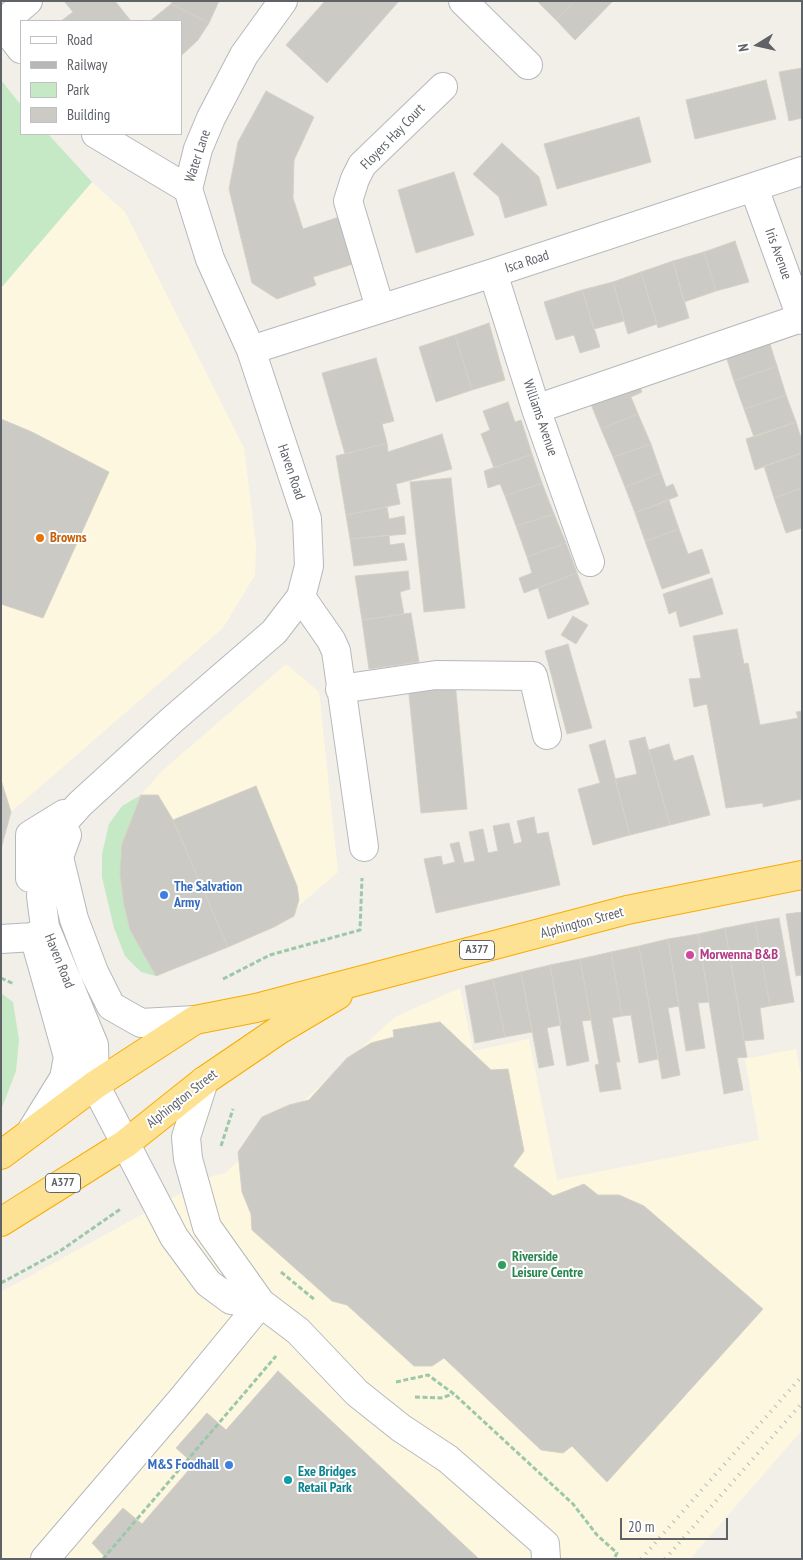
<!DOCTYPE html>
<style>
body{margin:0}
#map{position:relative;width:803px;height:1560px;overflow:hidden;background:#f1efe8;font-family:"PT Sans Narrow",sans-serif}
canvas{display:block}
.frame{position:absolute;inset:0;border:2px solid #5f6368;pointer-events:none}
.legend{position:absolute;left:20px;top:20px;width:162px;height:115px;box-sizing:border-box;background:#fff;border:1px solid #bfc1c3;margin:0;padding:6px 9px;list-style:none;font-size:15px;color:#5f6368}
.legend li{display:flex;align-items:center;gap:10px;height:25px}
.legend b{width:25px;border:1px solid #bfc1c3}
.north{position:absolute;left:733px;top:20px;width:50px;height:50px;-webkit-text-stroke:4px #fff;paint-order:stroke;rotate:260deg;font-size:14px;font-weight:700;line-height:20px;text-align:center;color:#5f6368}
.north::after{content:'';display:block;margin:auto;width:18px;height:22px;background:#5f6368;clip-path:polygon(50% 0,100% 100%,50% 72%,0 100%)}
.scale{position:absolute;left:620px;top:1518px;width:108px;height:22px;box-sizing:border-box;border:2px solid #5f6368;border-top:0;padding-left:6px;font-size:15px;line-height:18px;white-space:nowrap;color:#5f6368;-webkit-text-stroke:4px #fff;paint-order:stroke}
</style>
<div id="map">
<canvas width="803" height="1560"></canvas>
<div class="frame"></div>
<ul class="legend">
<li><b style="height:6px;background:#fff"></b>Road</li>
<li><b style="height:6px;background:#b6b7b8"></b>Railway</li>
<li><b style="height:14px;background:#c5e8c5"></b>Park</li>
<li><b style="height:14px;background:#cccac5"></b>Building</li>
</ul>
<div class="north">N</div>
<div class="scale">20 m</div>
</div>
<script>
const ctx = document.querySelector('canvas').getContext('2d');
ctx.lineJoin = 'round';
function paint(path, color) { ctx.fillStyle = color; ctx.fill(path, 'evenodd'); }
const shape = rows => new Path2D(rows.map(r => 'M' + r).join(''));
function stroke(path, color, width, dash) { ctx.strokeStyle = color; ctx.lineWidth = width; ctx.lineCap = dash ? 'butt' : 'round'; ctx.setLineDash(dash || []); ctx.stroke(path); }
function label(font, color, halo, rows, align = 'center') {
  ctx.font = font + ' "PT Sans Narrow",sans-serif'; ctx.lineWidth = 4; ctx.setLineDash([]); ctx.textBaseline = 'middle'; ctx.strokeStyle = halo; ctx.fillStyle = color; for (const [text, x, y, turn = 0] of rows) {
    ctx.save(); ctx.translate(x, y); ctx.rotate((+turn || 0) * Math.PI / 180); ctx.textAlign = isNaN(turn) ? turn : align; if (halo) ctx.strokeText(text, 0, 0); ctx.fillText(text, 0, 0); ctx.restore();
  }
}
const commercial = shape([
 [92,182,125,212,244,448,256,545,255,575,223,628,11,812,1,849,1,288],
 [286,664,319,692,338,872,274,927,214,953,122,844,141,795,162,771],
 [460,988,473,1051,529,1039,557,1180,759,1140,745,1059,796,1049,802,1080,802,1430,690,1559,1,1559,1,1292,210,1177,225,1173,395,1017]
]);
const green = shape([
 [1,80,21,105,21,134,48,134,92,182,1,288],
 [141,795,122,844,124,905,130,930,156,976,141,972,125,956,114,928,102,877,102,854,109,824,122,806],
 [1,993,13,1002,19,1040,16,1071,1,1110]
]);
const building = shape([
 [64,1,115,1,131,21,61,21,73,12,64,1],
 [173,1,219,1,209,23,171,4,173,1],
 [325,1,399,1,327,83,286,45,325,1],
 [537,1,575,1,556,20,537,1],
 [575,1,613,1,575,40,556,20,575,1],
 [171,4,209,23,198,40,181,56,181,21,150,21,171,4],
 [802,68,802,118,789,121,779,72,802,68],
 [766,80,776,119,695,139,686,100,766,80],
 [266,91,314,117,294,160,293,198,303,229,342,216,356,263,313,277,316,285,277,299,252,283,229,189,238,142,266,91],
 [639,117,651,162,557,189,544,144,639,117],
 [502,143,539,177,547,205,505,218,499,197,473,174,502,143],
 [454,172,474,235,416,253,398,190,454,172],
 [735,241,749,282,716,291,704,252,735,241],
 [704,252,716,291,684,302,673,261,704,252],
 [673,261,689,318,658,328,641,272,673,261],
 [641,272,657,324,628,334,613,282,641,272],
 [613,282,624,321,594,329,582,290,613,282],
 [582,290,600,347,580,353,574,335,556,340,544,302,582,290],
 [489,323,505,380,472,390,455,335,489,323],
 [455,335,472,390,436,402,419,347,455,335],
 [767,335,777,366,734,381,724,350,767,335],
 [376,358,394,421,382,424,387,443,345,454,322,373,376,358],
 [777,366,786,395,744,409,734,381,777,366],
 [636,378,642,392,631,397,638,414,601,429,588,397,636,378],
 [786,395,796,422,754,437,744,409,786,395],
 [508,402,515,422,521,420,532,454,494,468,481,434,490,430,483,411,508,402],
 [638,414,651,444,613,457,601,429,638,414],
 [1,419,32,432,109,472,43,618,1,604,1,419],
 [796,422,802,441,802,453,755,470,746,439,796,422],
 [442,434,452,469,396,484,400,504,346,515,336,456,387,443,388,452,442,434],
 [651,444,661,473,625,487,613,457,651,444],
 [802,453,802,488,774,498,764,466,802,453],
 [532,454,542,483,505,496,500,484,488,488,484,471,532,454],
 [661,473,666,487,673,484,678,496,635,513,625,487,661,473],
 [451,478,465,608,424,612,410,482,451,478],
 [542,483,554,514,516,526,505,496,542,483],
 [802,488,802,528,786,533,774,498,802,488],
 [669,500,679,529,645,541,635,513,669,500],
 [387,507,389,519,404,516,406,534,350,539,346,515,387,507],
 [554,514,566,543,527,557,516,526,554,514],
 [679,529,688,554,702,549,710,573,662,589,645,541,679,529],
 [389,535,390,545,404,543,407,560,354,566,350,539,389,535],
 [566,543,577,573,524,593,519,578,532,573,527,557,566,543],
 [408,571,410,589,400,592,404,614,362,620,355,576,408,571],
 [577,573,589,604,548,619,538,588,577,573],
 [712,578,723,614,680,627,676,611,669,614,663,594,712,578],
 [411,613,419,662,369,669,362,620,411,613],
 [573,616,588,625,576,644,561,635,573,616],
 [737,629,744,664,748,663,760,725,798,718,796,712,802,711,802,799,763,807,763,803,726,808,707,704,694,707,689,679,701,678,693,636,737,629],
 [568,644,592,728,567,734,545,651,568,644],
 [455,681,467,809,421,813,408,685,455,681],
 [645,737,670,825,630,835,615,779,637,774,629,741,645,737],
 [605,740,630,835,593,845,578,789,600,783,589,745,605,740],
 [669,744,674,761,693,755,710,815,670,825,649,750,669,744],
 [1,780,11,812,1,849,1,780],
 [256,786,297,886,299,900,294,916,274,927,228,947,173,820,256,786],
 [141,795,158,795,173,820,228,947,156,976,130,930,124,905,120,873,122,844,141,795],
 [534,817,537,834,548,832,560,885,436,913,424,859,441,856,443,865,455,862,450,844,459,842,464,863,475,861,469,832,483,829,488,853,498,851,493,826,509,823,514,844,522,842,517,821,534,817],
 [802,912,802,975,796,976,786,914,802,912],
 [779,918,794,1002,770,1006,755,922,779,918],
 [755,922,770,1006,760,1008,764,1039,744,1041,725,928,755,922],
 [725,928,747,1057,737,1058,743,1090,724,1094,698,934,725,928],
 [698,934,709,1002,698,1003,705,1048,686,1051,668,939,698,934],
 [668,939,679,1006,668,1008,680,1075,662,1079,639,946,668,939],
 [639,946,658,1059,639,1063,631,1015,622,1016,611,952,639,946],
 [611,952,622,1016,612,1018,620,1062,616,1062,621,1089,600,1092,595,1065,599,1064,580,959,611,952],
 [580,959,591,1020,582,1021,589,1061,567,1066,550,965,580,959],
 [550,965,561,1025,547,1028,554,1065,539,1068,521,972,550,965],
 [521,972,532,1032,505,1037,493,979,521,972],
 [493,979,505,1037,475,1043,465,986,493,979],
 [440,1022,491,1070,508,1069,524,1151,513,1166,553,1196,584,1184,598,1195,619,1195,644,1206,763,1309,607,1482,572,1446,563,1453,541,1450,444,1358,432,1366,414,1366,347,1305,332,1301,252,1230,251,1214,242,1192,238,1152,262,1117,289,1105,309,1100,347,1058,371,1043,394,1037,393,1030,440,1022],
 [278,1371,479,1559,107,1559,92,1543,123,1508,142,1524,194,1464,176,1448,207,1413,226,1430,278,1371]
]);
const path = shape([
 [1,978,14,984],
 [223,979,270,955,360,930,362,878],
 [221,1146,233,1109],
 [281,1272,315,1300],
 [1,1283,60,1251,122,1208],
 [396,1382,428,1375,454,1394,573,1504,597,1535,617,1553,614,1559],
 [415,1397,441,1398,453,1394],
 [103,1559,276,1356]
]);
const minor = shape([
 [463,1,528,65],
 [1,23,21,49],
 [1,24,28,1],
 [96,134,188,189],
 [754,188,802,320],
 [493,273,536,409,590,562],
 [380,308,348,201,355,179,362,165,443,87],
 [251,350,493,273,802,171],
 [536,409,801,318],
 [301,597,331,640,336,651,364,847],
 [340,689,436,675,533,676,547,735],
 [67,835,59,857,74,919,94,972,111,1006,141,1023,195,1020],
 [30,878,30,835,64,814],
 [34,936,68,1057,95,1085,174,1237,208,1283,231,1300,261,1303],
 [1,939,34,937],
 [204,1081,186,1137,188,1159,207,1227,261,1303,298,1331,357,1393,401,1428,448,1459,545,1544,546,1559],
 [95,1085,94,1045,45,927,41,896,43,871,54,833,80,804,172,720,274,632,301,597,309,566,307,519,251,350,210,259,188,189,198,149,211,118,244,55,283,1],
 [30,1133,64,1078,68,1057],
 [45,1559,182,1399,261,1303]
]);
const highway = shape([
 [1,1155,95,1085,195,1020,256,1008,627,910,802,875],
 [1,1222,125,1144,204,1081,279,1030,338,995]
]);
const rail = shape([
 [641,1559,802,1376],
 [665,1559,802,1403]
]);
const markers = [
 [40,538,5,"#e8710a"],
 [164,895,5,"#3f7fe0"],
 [690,955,5,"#d1479c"],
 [502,1265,5,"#2e9e5b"],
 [229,1465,5,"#3f7fe0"],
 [288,1480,5,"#0f9aa8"]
];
const shields = [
 [477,950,35],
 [63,1183,35]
];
const shieldNames = [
 ["A377",477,950],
 ["A377",63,1183]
];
const streetNames = [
 ["Floyers Hay Court",393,137,-46],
 ["Water Lane",198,156,-72],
 ["Iris Avenue",778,254,70],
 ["Isca Road",527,262,-18],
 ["Williams Avenue",540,418,71],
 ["Haven Road",291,472,71],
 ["Alphington Street",582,923,-15],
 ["Haven Road",59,961,68],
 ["Alphington Street",182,1099,-38]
];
const foodNames = [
 ["Browns",50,538]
];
const shopNames = [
 ["The Salvation",174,887],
 ["Army",174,903],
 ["M&S Foodhall",219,1465,"right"]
];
const hotelNames = [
 ["Morwenna B&B",700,955]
];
const leisureNames = [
 ["Riverside",512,1257],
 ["Leisure Centre",512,1273]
];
const cultureNames = [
 ["Exe Bridges",298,1472],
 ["Retail Park",298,1488]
];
paint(commercial, '#fef7e0');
paint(green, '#c5e8c5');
paint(building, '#cccac5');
stroke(building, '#d6d1c6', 1);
stroke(minor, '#b5b8bc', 30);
stroke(highway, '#f9ab00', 30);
stroke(path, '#9cc7a9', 3, [5, 2.5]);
stroke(minor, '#fff', 28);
stroke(highway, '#fde293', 28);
stroke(rail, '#b6b7b8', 4, [1, 6]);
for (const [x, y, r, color] of markers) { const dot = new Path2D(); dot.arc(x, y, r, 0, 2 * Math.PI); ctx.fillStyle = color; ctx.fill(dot); stroke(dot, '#fff', 2); }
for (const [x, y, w] of shields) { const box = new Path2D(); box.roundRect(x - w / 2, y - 9.5, w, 19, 4); ctx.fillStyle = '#fff'; ctx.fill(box); stroke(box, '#5f6368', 1); }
label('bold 12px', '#5f6368', null, shieldNames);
label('14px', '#5f6368', '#fff', streetNames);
label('bold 14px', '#c56008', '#fff', foodNames, 'left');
label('bold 14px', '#366cbe', '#fff', shopNames, 'left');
label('bold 14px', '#b23c85', '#fff', hotelNames, 'left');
label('bold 14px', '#27864d', '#fff', leisureNames, 'left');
label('bold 14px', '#0d838f', '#fff', cultureNames, 'left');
</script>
